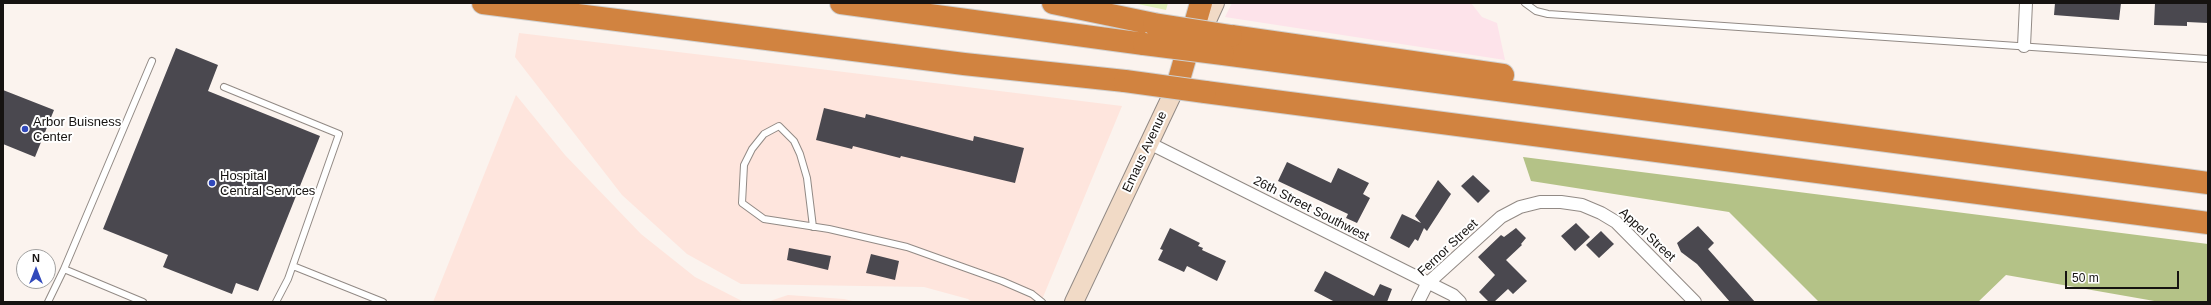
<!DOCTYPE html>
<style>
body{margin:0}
#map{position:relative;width:2211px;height:305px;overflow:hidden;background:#fbf3ee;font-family:Arial,sans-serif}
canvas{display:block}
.frame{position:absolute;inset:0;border:4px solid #161311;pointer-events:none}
.north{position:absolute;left:16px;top:249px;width:40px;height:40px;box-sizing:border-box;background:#fff;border:1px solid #a2a1a0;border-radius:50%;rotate:0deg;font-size:11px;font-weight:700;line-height:16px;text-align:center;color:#161311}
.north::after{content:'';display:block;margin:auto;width:14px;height:18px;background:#3149bb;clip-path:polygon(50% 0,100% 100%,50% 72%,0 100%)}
.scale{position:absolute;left:2065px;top:271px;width:114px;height:18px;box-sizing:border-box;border:2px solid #161311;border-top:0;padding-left:5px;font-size:12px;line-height:14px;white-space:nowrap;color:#161311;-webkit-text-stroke:3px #fff;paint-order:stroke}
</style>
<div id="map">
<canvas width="2211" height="305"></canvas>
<div class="frame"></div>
<div class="north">N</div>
<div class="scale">50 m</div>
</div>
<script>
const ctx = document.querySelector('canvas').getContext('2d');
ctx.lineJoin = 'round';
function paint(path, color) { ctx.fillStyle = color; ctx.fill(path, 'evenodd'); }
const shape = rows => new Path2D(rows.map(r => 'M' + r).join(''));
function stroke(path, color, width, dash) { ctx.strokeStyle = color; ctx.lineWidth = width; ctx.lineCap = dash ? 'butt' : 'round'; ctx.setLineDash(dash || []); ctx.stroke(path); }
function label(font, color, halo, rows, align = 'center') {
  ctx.font = font + ' Arial,sans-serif'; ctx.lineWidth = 4; ctx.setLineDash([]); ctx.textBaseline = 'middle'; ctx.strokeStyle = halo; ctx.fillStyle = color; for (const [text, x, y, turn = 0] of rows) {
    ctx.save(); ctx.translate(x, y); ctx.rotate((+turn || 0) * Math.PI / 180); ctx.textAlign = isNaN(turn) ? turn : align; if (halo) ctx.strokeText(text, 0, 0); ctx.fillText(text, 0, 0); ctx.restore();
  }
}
const commercial = shape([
 [1232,3,1471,3,1482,17,1497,23,1505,60,1225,17]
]);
const industrial = shape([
 [519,33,795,66,1122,106,1041,302,972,302,968,299,924,287,741,284,687,254,622,195,515,57],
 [516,95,565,155,641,234,695,277,744,302,433,302],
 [788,295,844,299,857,302,767,302]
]);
const green = shape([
 [1133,3,1168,3,1166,10]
]);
const forest = shape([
 [1523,157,2208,244,2208,302,2160,302,2006,275,1978,302,1819,302,1729,212,1531,181]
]);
const building = shape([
 [2055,3,2121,3,2119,20,2054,15],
 [2155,3,2208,3,2208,23,2187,22,2187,26,2154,25],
 [176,48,218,65,208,91,320,136,258,291,236,283,232,294,163,267,168,255,103,229],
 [3,90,54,110,35,157,3,144],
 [824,108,865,118,866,114,973,141,974,136,1024,148,1015,183,901,156,900,158,853,146,852,149,816,140],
 [1287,162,1331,183,1338,168,1369,183,1363,194,1370,198,1357,223,1346,218,1348,214,1278,181],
 [1473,175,1490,191,1478,203,1461,186],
 [1438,180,1451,194,1427,231,1424,228,1418,241,1415,239,1409,248,1390,238,1402,214,1421,223,1415,216],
 [1576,223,1590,237,1575,251,1561,236],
 [1698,226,1714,243,1708,249,1755,302,1730,302,1697,264,1681,252,1677,243],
 [1170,228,1200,243,1198,246,1203,248,1202,250,1226,261,1217,281,1187,266,1184,272,1158,260,1163,250,1160,249],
 [1516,228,1526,238,1521,244,1522,245,1506,260,1527,281,1513,294,1508,289,1494,302,1489,302,1479,292,1495,275,1478,257,1501,235,1504,237],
 [1601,231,1614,244,1599,258,1586,245],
 [789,248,831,256,828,270,787,260],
 [871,254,899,261,895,280,866,273],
 [1325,271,1374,296,1380,284,1392,289,1387,302,1335,302,1314,291]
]);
const service = shape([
 [1525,3,1536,11,1548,14,2208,59],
 [224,87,339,134,288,279,276,302],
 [813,227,807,178,800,154,794,141,779,126,764,134,752,149,744,165,742,203,764,219,829,229,907,247,1002,281,1032,294,1042,302],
 [293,266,383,302],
 [64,269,152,61],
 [48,302,64,269,143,302]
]);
const minor = shape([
 [2024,46,2026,3],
 [1149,143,1453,295,1460,302],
 [1418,302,1427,284,1501,217,1520,207,1540,202,1561,202,1582,205,1601,213,1616,222,1695,302]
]);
const secondary = shape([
 [1198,40,1215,3],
 [1074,302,1181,76]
]);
const motorway = shape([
 [483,3,964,64,1125,81],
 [841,3,1144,44],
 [1053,3,1154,24],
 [1231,36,1503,75],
 [1223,54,2208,183],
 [1178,83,1201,3],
 [1205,92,2208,223]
]);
const motorwayBridge = shape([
 [1154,24,1231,36],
 [1144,44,1223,54],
 [1125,81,1205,92]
]);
const markers = [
 [25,129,4,"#3149bb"],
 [212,183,4,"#3149bb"]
];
const poiNames = [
 ["Arbor Buisness",33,122],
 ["Center",33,137],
 ["Hospital",220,176],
 ["Central Services",220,191]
];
const streetNames = [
 ["Emaus Avenue",1145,152,-65],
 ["26th Street Southwest",1311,209,27],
 ["Appel Street",1647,235,43],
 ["Fernor Street",1448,248,-43]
];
paint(commercial, '#fde3ea');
paint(industrial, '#fee5dd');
paint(green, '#e1efb6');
paint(forest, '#b4c287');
paint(building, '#4a484f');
stroke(service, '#928a85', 8);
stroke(minor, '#928a85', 14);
stroke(secondary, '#928a85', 20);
stroke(motorway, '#d0d0cf', 24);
stroke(service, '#fff', 6);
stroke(minor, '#fff', 12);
stroke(secondary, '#f1dac6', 18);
stroke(motorway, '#d18340', 22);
stroke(motorwayBridge, '#d0d0cf', 24, []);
stroke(motorwayBridge, '#d18340', 22);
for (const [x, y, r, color] of markers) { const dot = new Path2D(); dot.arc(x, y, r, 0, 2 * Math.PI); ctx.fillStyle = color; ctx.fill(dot); stroke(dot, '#fff', 1.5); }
label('13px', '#161311', '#fff', poiNames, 'left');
label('13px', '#161311', '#fff', streetNames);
</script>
